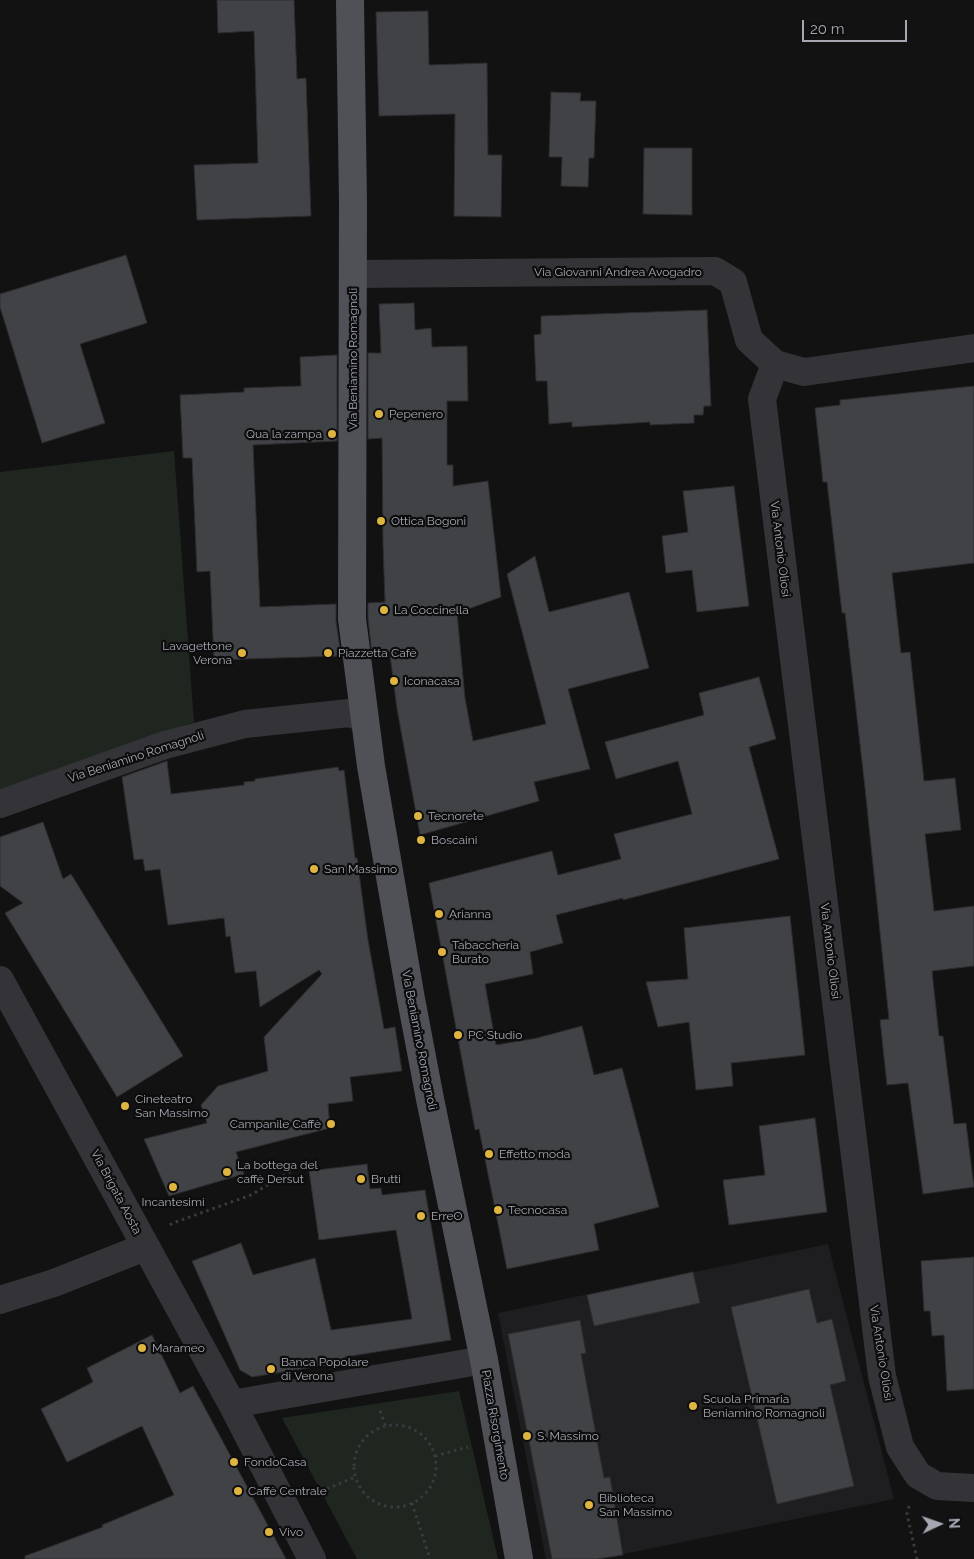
<!DOCTYPE html>
<meta charset="utf-8">
<style>
body{margin:0}
#map{position:relative;width:974px;height:1559px;overflow:hidden;background:#121213;font-family:Raleway,sans-serif}
canvas{display:block}
.north{position:absolute;left:914px;top:1499px;width:50px;height:50px;-webkit-text-stroke:4px #0d0d0e;paint-order:stroke;rotate:87deg;font-size:14px;font-weight:700;line-height:20px;text-align:center;color:#a5a8b3}
.north::after{content:'';display:block;margin:auto;width:18px;height:22px;background:#a5a8b3;clip-path:polygon(50% 0,100% 100%,50% 72%,0 100%)}
.scale{position:absolute;left:802px;top:20px;width:105px;height:22px;box-sizing:border-box;border:2px solid #a5a8b3;border-top:0;padding-left:6px;font-size:15px;line-height:18px;white-space:nowrap;color:#a5a8b3;-webkit-text-stroke:4px #0d0d0e;paint-order:stroke}
</style>
<div id="map">
<canvas width="974" height="1559"></canvas>
<div class="north">N</div>
<div class="scale">20 m</div>
</div>
<script>
const ctx = document.querySelector('canvas').getContext('2d');
ctx.lineJoin = 'round';
function paint(path, color) { ctx.fillStyle = color; ctx.fill(path, 'evenodd'); }
const shape = rows => new Path2D(rows.map(r => 'M' + r).join(''));
function stroke(path, color, width, dash) { ctx.strokeStyle = color; ctx.lineWidth = width; ctx.lineCap = dash ? 'butt' : 'round'; ctx.setLineDash(dash || []); ctx.stroke(path); }
function label(font, color, halo, rows, align = 'center') {
  ctx.font = font + ' Raleway,sans-serif'; ctx.lineWidth = 4.5; ctx.setLineDash([]); ctx.textBaseline = 'middle'; ctx.strokeStyle = halo; ctx.fillStyle = color; for (const [text, x, y, turn = 0] of rows) {
    ctx.save(); ctx.translate(x, y); ctx.rotate((+turn || 0) * Math.PI / 180); ctx.textAlign = isNaN(turn) ? turn : align; if (halo) ctx.strokeText(text, 0, 0); ctx.fillText(text, 0, 0); ctx.restore();
  }
}
const built = shape([
 [828,1244,894,1499,599,1559,546,1559,498,1313]
]);
const green = shape([
 [174,451,194,722,0,793,0,472],
 [459,1391,498,1559,357,1559,282,1418]
]);
const building = shape([
 [217,0,294,0,297,79,306,78,311,216,197,220,194,165,258,163,254,31,218,33,217,0],
 [428,11,429,65,487,63,488,155,502,155,501,217,454,216,455,114,379,116,376,12,428,11],
 [551,92,581,93,580,101,596,101,594,158,589,158,588,187,561,186,562,157,549,157,551,92],
 [644,148,692,148,692,215,643,214,644,148],
 [126,255,147,323,80,344,105,423,42,443,0,307,0,294,126,255],
 [414,303,415,330,431,328,432,347,467,346,468,401,447,401,447,465,453,465,453,486,488,481,501,597,457,613,465,698,473,741,546,724,507,574,535,556,549,612,629,592,649,668,568,689,590,769,534,782,539,801,420,835,397,709,390,655,372,655,368,618,368,603,385,602,383,544,382,438,368,439,368,353,381,353,379,304,414,303],
 [707,310,711,406,704,406,703,415,694,415,694,423,650,425,650,422,572,427,572,422,549,424,547,381,536,381,534,335,541,334,541,316,707,310],
 [337,355,337,441,253,445,260,607,336,604,336,621,341,656,214,660,210,571,197,572,192,458,183,458,180,395,244,392,244,388,301,386,300,357,337,355],
 [974,386,974,563,892,573,901,653,910,652,924,781,955,778,961,830,925,834,934,911,974,906,974,966,932,971,939,1036,943,1036,954,1124,966,1123,974,1187,923,1194,908,1083,887,1085,880,1020,889,1019,865,788,845,613,842,613,827,482,823,482,815,408,840,405,840,400,974,386],
 [734,486,749,606,697,612,692,570,666,573,662,536,688,532,683,491,734,486],
 [759,677,776,739,749,747,779,859,623,900,623,898,556,915,563,943,530,952,533,974,485,984,496,1045,537,1038,582,1026,594,1075,622,1068,659,1207,594,1224,599,1250,507,1269,479,1129,475,1130,429,883,552,851,558,875,621,859,614,834,692,814,678,761,616,779,605,742,704,715,699,693,759,677],
 [167,761,171,794,244,785,244,782,255,781,255,779,338,767,339,771,344,770,355,858,357,858,368,940,384,1029,395,1027,402,1071,350,1077,353,1101,328,1104,330,1128,236,1152,244,1174,169,1196,144,1139,207,1123,201,1105,218,1086,268,1071,264,1037,322,974,319,970,260,1007,256,971,235,973,230,936,226,937,224,918,168,925,160,869,145,871,143,859,134,860,122,777,167,761],
 [43,822,63,879,71,874,183,1056,117,1097,5,913,23,903,0,886,0,837,43,822],
 [790,916,805,1055,731,1063,733,1086,696,1090,689,1022,658,1027,646,982,688,979,684,928,790,916],
 [815,1118,827,1212,729,1225,723,1180,765,1175,759,1126,815,1118],
 [367,1164,370,1189,381,1188,382,1195,425,1190,451,1340,345,1357,346,1362,252,1377,240,1370,192,1261,241,1243,253,1275,315,1258,331,1330,412,1319,396,1230,319,1240,309,1171,367,1164],
 [974,1257,974,1389,947,1391,944,1335,932,1336,930,1311,924,1311,921,1261,974,1257],
 [693,1272,700,1303,594,1326,587,1295,693,1272],
 [809,1289,817,1323,832,1319,846,1381,830,1385,854,1486,777,1504,731,1307,809,1289],
 [580,1320,586,1353,581,1354,604,1478,610,1477,623,1555,597,1559,552,1559,508,1334,580,1320],
 [152,1335,180,1393,193,1386,286,1559,25,1559,25,1556,103,1527,102,1525,174,1495,142,1426,67,1462,41,1409,93,1382,87,1368,152,1335]
]);
const path = shape([
 [170,1225,173,1223,251,1195,301,1165,309,1164],
 [380,1411,386,1427],
 '354 1466a41 41 0 1 1 82 0a41 41 0 1 1-82 0Z',
 [435,1456,468,1447],
 [315,1494,355,1477],
 [412,1503,430,1559],
 [909,1506,907,1514,917,1559]
]);
const minor = shape([
 [353,274,715,271,733,282,749,340,775,364,804,372,974,348],
 [775,364,762,399,882,1376,900,1447,918,1475,937,1486,974,1488],
 [0,804,165,745,245,724,349,713,364,718],
 [0,980,232,1404,312,1559],
 [0,1300,54,1283,145,1247],
 [232,1404,484,1360]
]);
const major = shape([
 [350,0,353,202,352,619,371,766,411,999,430,1099,484,1360,519,1559]
]);
const markers = [
 [379,414,5,"#deb540"],
 [332,434,5,"#deb540"],
 [381,521,5,"#deb540"],
 [384,610,5,"#deb540"],
 [242,653,5,"#deb540"],
 [328,653,5,"#deb540"],
 [394,681,5,"#deb540"],
 [418,816,5,"#deb540"],
 [421,840,5,"#deb540"],
 [314,869,5,"#deb540"],
 [439,914,5,"#deb540"],
 [442,952,5,"#deb540"],
 [458,1035,5,"#deb540"],
 [125,1106,5,"#deb540"],
 [331,1124,5,"#deb540"],
 [489,1154,5,"#deb540"],
 [227,1172,5,"#deb540"],
 [361,1179,5,"#deb540"],
 [173,1187,5,"#deb540"],
 [498,1210,5,"#deb540"],
 [421,1216,5,"#deb540"],
 [142,1348,5,"#deb540"],
 [271,1369,5,"#deb540"],
 [693,1406,5,"#deb540"],
 [527,1436,5,"#deb540"],
 [234,1462,5,"#deb540"],
 [238,1491,5,"#deb540"],
 [589,1505,5,"#deb540"],
 [269,1532,5,"#deb540"]
];
const streetNames = [
 ["Via Giovanni Andrea Avogadro",618,272],
 ["Via Beniamino Romagnoli",353,359,-90],
 ["Via Antonio Oliosi",780,549,83],
 ["Via Beniamino Romagnoli",136,757,-18],
 ["Via Antonio Oliosi",830,951,83],
 ["Via Beniamino Romagnoli",419,1040,79],
 ["Via Brigata Aosta",116,1192,62],
 ["Via Antonio Oliosi",881,1353,81],
 ["Piazza Risorgimento",495,1425,80]
];
const poiNames = [
 ["Pepenero",389,414],
 ["Qua la zampa",322,434,"right"],
 ["Ottica Bogoni",391,521],
 ["La Coccinella",394,610],
 ["Lavagettone",232,646,"right"],
 ["Verona",232,660,"right"],
 ["Piazzetta Cafè",338,653],
 ["Iconacasa",404,681],
 ["Tecnorete",428,816],
 ["Boscaini",431,840],
 ["San Massimo",324,869],
 ["Arianna",449,914],
 ["Tabaccheria",452,945],
 ["Burato",452,959],
 ["PC Studio",468,1035],
 ["Cineteatro",135,1099],
 ["San Massimo",135,1113],
 ["Campanile Caffè",321,1124,"right"],
 ["Effetto moda",499,1154],
 ["La bottega del",237,1165],
 ["caffè Dersut",237,1179],
 ["Brutti",371,1179],
 ["Incantesimi",173,1202,"center"],
 ["Tecnocasa",508,1210],
 ["ErreO",431,1216],
 ["Marameo",152,1348],
 ["Banca Popolare",281,1362],
 ["di Verona",281,1376],
 ["Scuola Primaria",703,1399],
 ["Beniamino Romagnoli",703,1413],
 ["S. Massimo",537,1436],
 ["FondoCasa",244,1462],
 ["Caffè Centrale",248,1491],
 ["Biblioteca",599,1498],
 ["San Massimo",599,1512],
 ["Vivo",279,1532]
];
paint(built, '#1e1e20');
paint(green, '#1f2620');
paint(building, '#414246');
stroke(building, '#2d2c2f', 1);
stroke(path, '#3a3b3f', 3, [2.5, 4]);
stroke(minor, '#343438', 28);
stroke(major, '#505157', 28);
for (const [x, y, r, color] of markers) { const dot = new Path2D(); dot.arc(x, y, r, 0, 2 * Math.PI); ctx.fillStyle = color; ctx.fill(dot); stroke(dot, '#0d0d0e', 2); }
label('12px', '#a5a8b3', '#0d0d0e', streetNames);
label('12px', '#a5a8b3', '#0d0d0e', poiNames, 'left');
</script>
